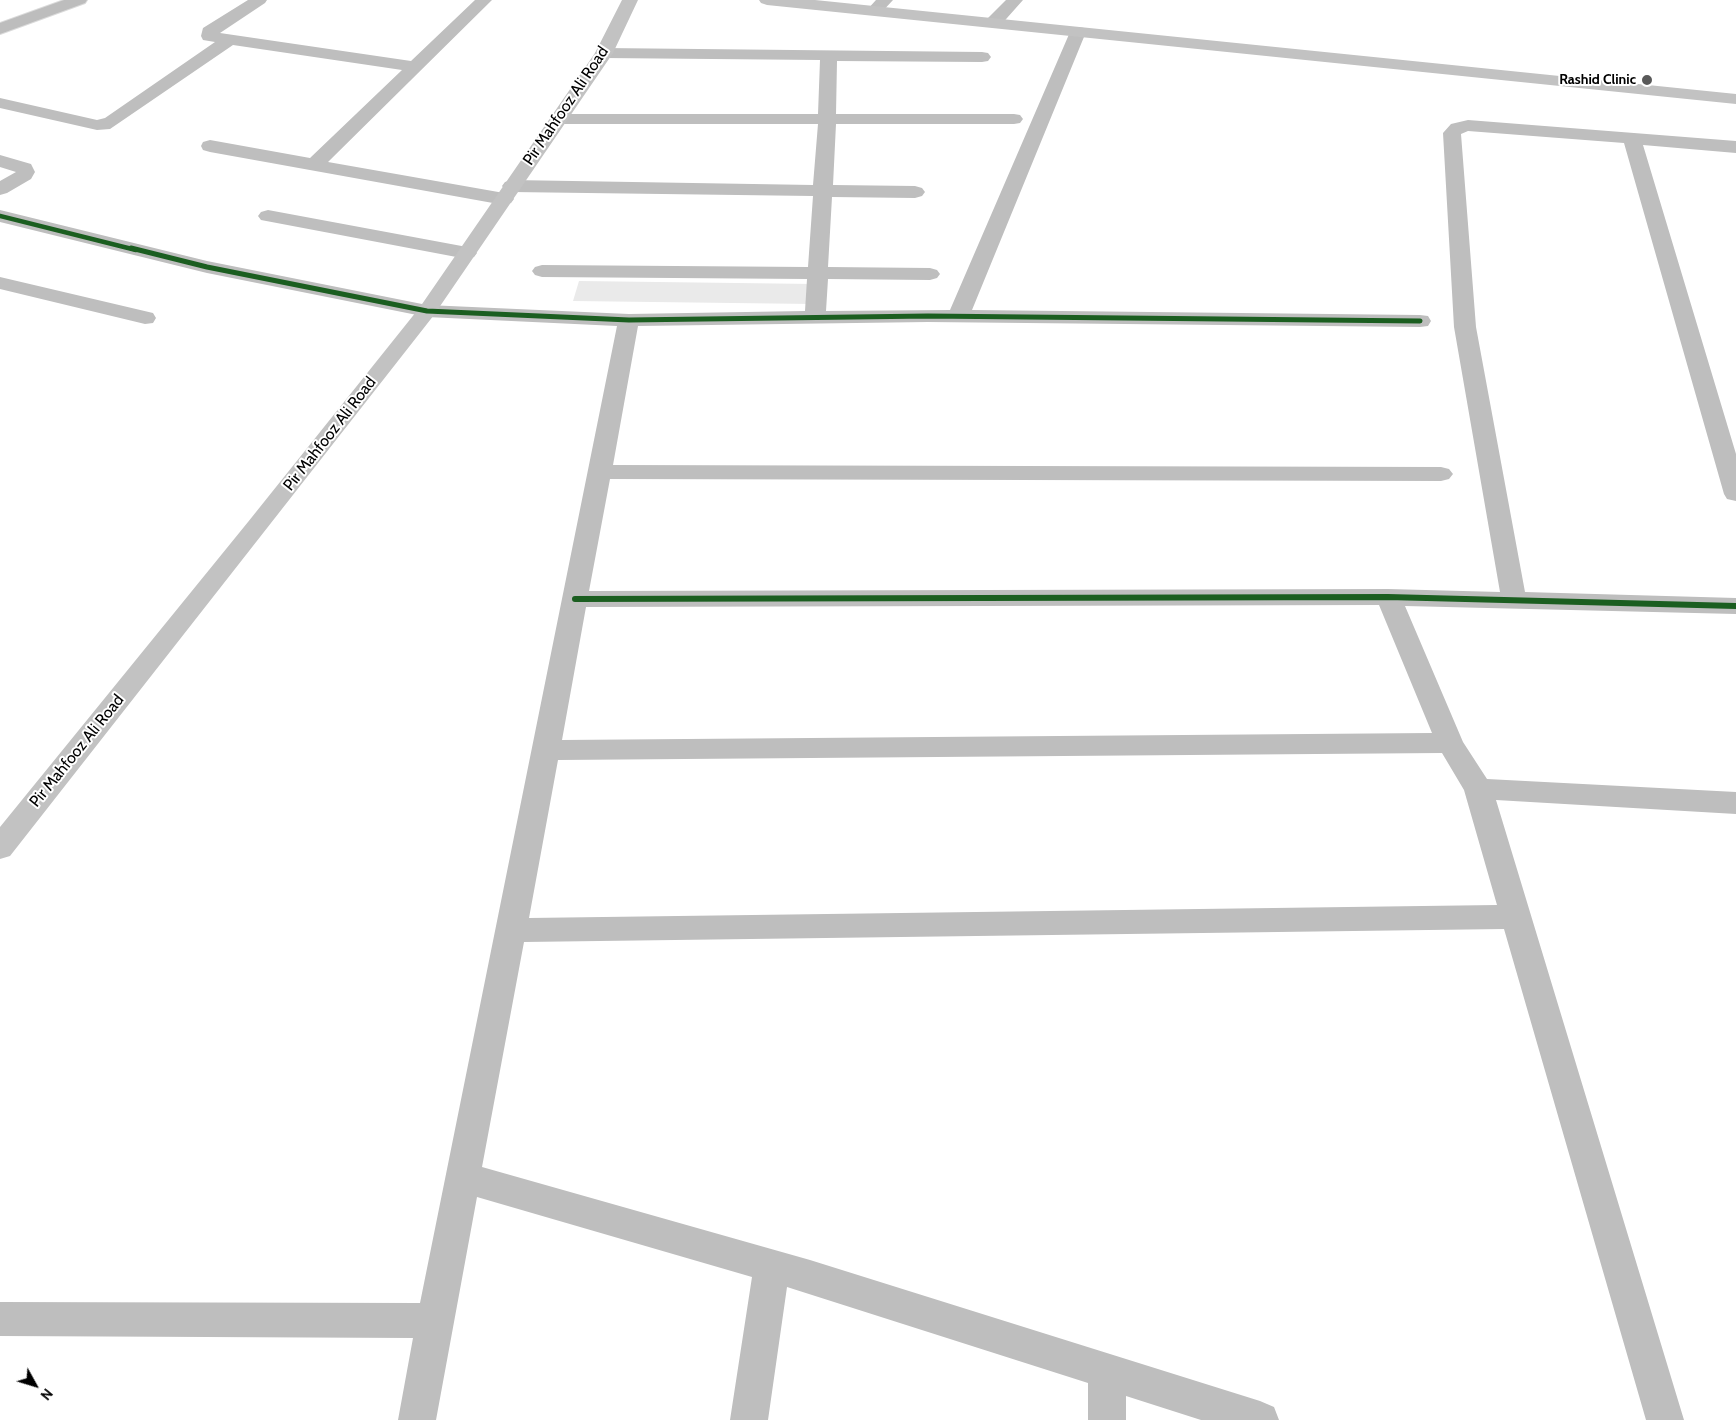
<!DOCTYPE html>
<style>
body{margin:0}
#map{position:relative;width:1736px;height:1420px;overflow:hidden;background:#fff;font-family:Cabin,sans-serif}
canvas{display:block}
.north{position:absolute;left:10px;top:1360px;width:50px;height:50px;-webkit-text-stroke:4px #fff;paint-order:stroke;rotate:129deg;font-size:14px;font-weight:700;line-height:20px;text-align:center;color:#000}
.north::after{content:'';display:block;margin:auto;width:18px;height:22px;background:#000;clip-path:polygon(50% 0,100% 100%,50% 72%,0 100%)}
</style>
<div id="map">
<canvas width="1736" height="1420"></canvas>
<div class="north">N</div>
</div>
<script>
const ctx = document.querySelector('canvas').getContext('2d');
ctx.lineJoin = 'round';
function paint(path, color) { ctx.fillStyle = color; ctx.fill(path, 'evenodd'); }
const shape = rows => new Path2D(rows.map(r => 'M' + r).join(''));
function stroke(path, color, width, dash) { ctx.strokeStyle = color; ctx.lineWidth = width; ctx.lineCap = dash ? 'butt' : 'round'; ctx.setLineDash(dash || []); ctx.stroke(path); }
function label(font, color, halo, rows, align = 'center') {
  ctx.font = font + ' Cabin,sans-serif'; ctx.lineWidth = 4; ctx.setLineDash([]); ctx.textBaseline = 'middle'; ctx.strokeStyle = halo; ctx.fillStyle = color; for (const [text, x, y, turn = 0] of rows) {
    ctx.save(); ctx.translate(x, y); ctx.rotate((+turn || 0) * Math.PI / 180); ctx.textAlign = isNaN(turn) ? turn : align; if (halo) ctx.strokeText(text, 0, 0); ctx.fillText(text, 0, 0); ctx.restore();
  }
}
const green = shape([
 [579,281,815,284,813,304,573,301]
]);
const street = shape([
 [248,0,267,0,265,3,220,33,411,61,475,0,492,0,328,162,504,193,511,195,514,199,511,203,504,205,210,152,203,150,201,146,203,142,210,140,310,158,402,70,233,45,110,129,97,130,0,108,0,98,97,120,105,118,215,42,203,40,201,36,203,28,248,0],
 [876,0,893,0,880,14,868,14,866,11,876,0],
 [1006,0,1023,0,999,27,987,27,985,23,987,19,1006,0],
 [1078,27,1084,28,1086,32,972,310,1420,315,1428,316,1431,321,1428,326,1420,327,928,322,638,326,613,465,1441,467,1449,469,1453,474,1449,479,1441,481,610,479,589,591,1388,589,1500,592,1454,327,1443,133,1451,124,1468,120,1736,141,1736,153,1643,145,1736,454,1736,501,1727,499,1724,494,1624,143,1468,131,1461,134,1476,327,1525,592,1736,598,1736,614,1405,606,1463,742,1487,779,1736,792,1736,814,1496,800,1684,1420,1646,1420,1504,929,524,942,482,1167,810,1260,1260,1401,1274,1407,1279,1420,1201,1420,1126,1396,1126,1420,1088,1420,1088,1383,787,1287,768,1420,730,1420,752,1277,477,1197,436,1420,398,1420,413,1338,0,1336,0,1302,420,1303,617,326,427,317,207,273,0,222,0,210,207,261,427,305,629,314,805,311,807,279,542,277,535,275,532,271,535,267,542,265,808,267,813,196,512,192,505,190,502,186,505,182,512,180,813,185,818,124,559,124,553,123,550,119,553,115,559,114,818,114,820,60,604,58,598,57,595,53,598,49,604,48,982,52,988,53,991,57,988,61,982,62,837,61,836,114,1014,114,1020,115,1023,119,1020,123,1014,124,836,124,833,185,915,186,922,188,925,192,922,196,915,198,832,197,828,267,930,268,937,270,940,274,937,278,930,280,828,279,826,311,950,310,1070,32,1072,28,1078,27],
 [1379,605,1432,733,562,740,586,607,1379,605],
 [1442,753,1464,790,1497,905,529,918,558,760,1442,753],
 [0,155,31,164,35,172,31,179,7,193,0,195,0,181,16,172,0,167,0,155],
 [268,210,467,247,474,249,477,253,474,257,467,259,261,220,258,216,261,212,268,210],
 [0,277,153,313,156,318,153,323,145,324,0,289,0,277]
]);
const secondary = shape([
 [622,0,638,0,613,53,434,315,10,856,0,859,0,827,248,522,420,307,595,53,622,0],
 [759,0,815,0,1736,94,1736,104,767,5,761,3,759,0]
]);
const primary = shape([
 [64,0,87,0,85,3,0,34,0,23,64,0]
]);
const cyclewayFar2 = shape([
 [0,216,136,250]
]);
const cyclewayFar1 = shape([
 [131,248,207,267,427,311,629,320,928,316,1420,321]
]);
const cycleway = shape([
 [575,599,1388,597,1736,606]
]);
const markers = [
 [1647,80,6,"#595959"]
];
const farPoinames = [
 ["Rashid Clinic",1636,80]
];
const streetNames = [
 ["Pir Mahfooz Ali Road",566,106,-56],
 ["Pir Mahfooz Ali Road",330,434,-52],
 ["Pir Mahfooz Ali Road",77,751,-51]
];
paint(green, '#eaeaea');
stroke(primary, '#dbdbdb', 2);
paint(street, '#bebebe');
paint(secondary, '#c2c2c2');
paint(primary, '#bdbdbd');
stroke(cyclewayFar2, '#1b5e20', 4.5);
stroke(cyclewayFar1, '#1b5e20', 5);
stroke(cycleway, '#1b5e20', 6);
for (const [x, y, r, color] of markers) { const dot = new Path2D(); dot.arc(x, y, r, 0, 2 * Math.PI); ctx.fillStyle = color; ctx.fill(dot); stroke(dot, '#fff', 2); }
label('bold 14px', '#000', '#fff', farPoinames, 'right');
label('16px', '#000', '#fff', streetNames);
</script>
